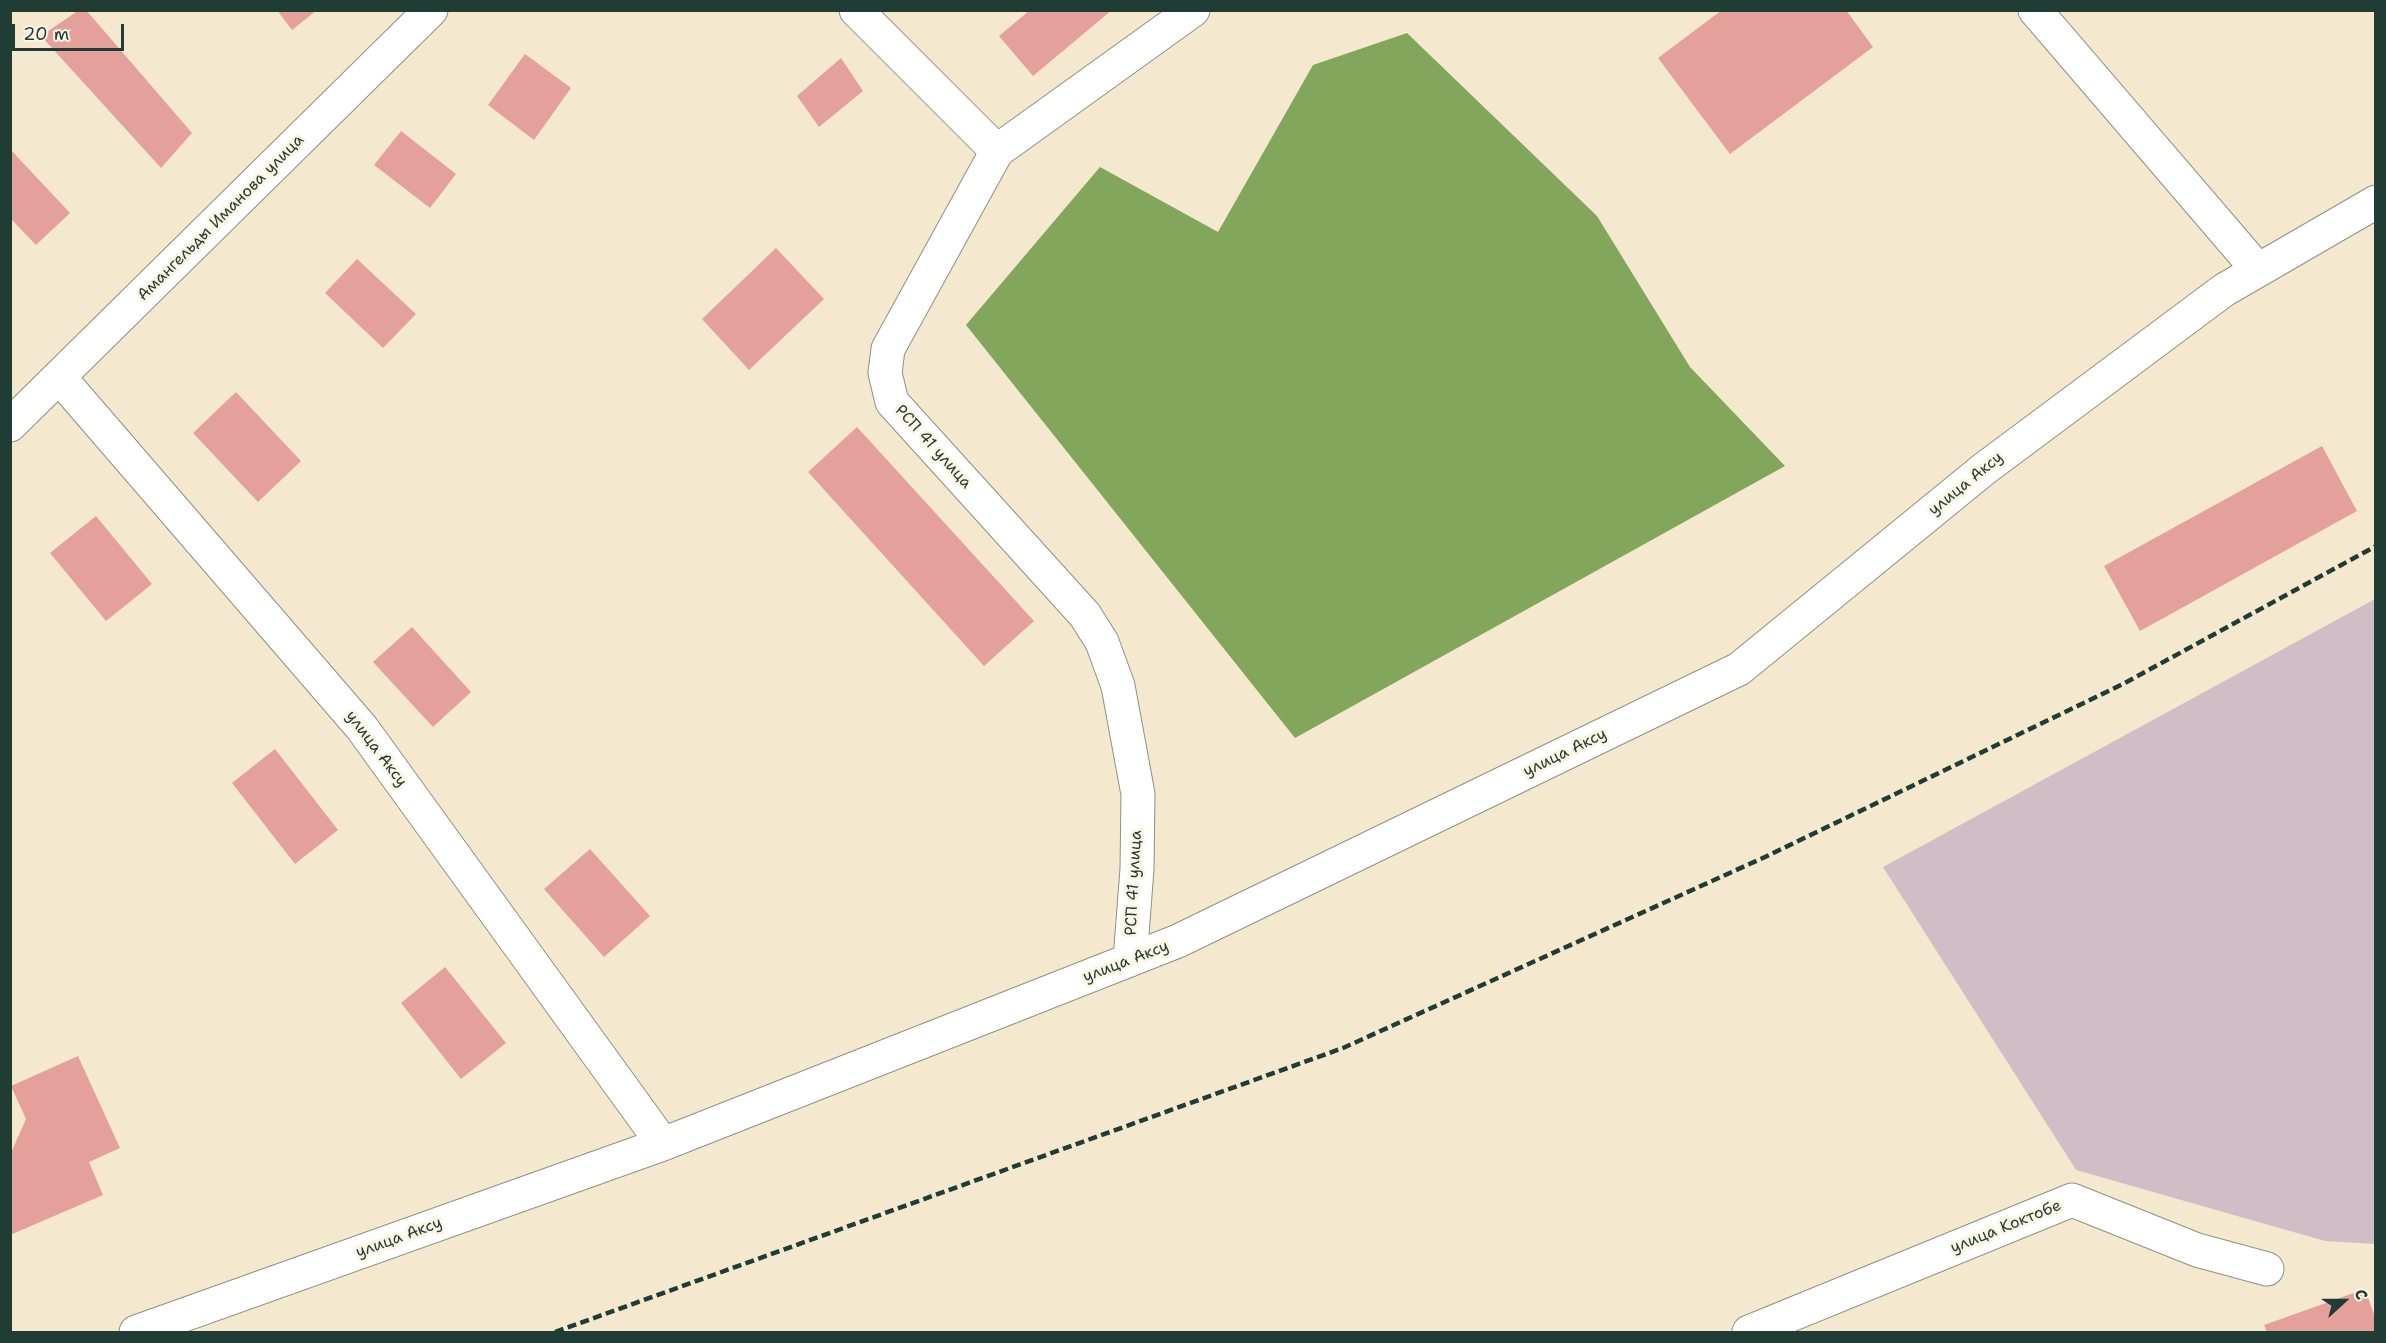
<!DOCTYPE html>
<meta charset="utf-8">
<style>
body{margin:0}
#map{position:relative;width:2386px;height:1343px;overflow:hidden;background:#f4e9cf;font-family:"Shantell Sans",sans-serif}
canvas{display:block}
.frame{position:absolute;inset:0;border:12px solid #1f3d34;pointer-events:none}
.north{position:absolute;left:2314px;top:1271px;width:60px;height:60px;-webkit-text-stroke:4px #fcf5e5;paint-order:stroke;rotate:69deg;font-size:16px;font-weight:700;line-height:24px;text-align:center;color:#1f3d34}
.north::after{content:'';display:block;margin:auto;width:21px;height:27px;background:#1f3d34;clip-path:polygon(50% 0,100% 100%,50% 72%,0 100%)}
.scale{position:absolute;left:12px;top:24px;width:112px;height:27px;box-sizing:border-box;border:3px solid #1f3d34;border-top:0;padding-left:8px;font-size:18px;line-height:21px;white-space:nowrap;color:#1f3d34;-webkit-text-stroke:4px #fcf5e5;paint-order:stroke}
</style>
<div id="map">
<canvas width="2386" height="1343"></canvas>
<div class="frame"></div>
<div class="north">С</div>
<div class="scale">20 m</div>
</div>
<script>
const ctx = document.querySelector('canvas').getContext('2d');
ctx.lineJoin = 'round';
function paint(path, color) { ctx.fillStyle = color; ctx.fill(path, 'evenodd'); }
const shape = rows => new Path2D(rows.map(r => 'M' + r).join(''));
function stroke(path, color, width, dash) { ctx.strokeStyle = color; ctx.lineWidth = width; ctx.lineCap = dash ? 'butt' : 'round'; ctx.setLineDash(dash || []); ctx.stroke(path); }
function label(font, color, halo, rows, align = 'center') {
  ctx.font = font + ' "Shantell Sans",sans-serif'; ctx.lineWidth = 6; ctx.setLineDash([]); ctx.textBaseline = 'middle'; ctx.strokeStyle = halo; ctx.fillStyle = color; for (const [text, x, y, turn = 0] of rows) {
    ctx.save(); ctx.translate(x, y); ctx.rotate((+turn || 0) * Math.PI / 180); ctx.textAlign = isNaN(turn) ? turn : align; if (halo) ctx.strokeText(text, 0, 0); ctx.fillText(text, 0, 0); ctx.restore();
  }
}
const industrial = shape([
 [2375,599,2375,1244,2325,1241,2076,1170,1883,867]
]);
const forest = shape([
 [1407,33,1597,216,1690,367,1785,466,1295,738,966,325,1100,167,1218,232,1313,65]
]);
const building = shape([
 [79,10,86,10,192,133,161,168,41,36],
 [277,10,317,10,292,30],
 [1030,10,1112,10,1033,76,999,36],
 [1722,10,1846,10,1873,47,1730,154,1658,58],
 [525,54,571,88,534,140,488,105],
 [841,58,863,91,819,127,797,96],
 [401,131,456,174,430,208,374,165],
 [10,149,70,213,36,245,10,218],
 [776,248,824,299,749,370,702,319],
 [357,259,416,314,383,348,325,293],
 [236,392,301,461,258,502,193,433],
 [857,427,1034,621,984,666,808,472],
 [2322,446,2357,511,2140,631,2104,566],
 [96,516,152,584,106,621,50,553],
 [412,627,471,692,433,727,373,662],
 [275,749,338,830,295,864,232,783],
 [590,849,650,916,604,957,544,889],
 [445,967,506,1043,461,1079,401,1003],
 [78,1056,120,1148,89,1162,103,1195,10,1235,10,1155,26,1119,11,1086],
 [2365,1289,2376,1320,2376,1332,2267,1332,2264,1325]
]);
const minor = shape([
 [856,10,997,151],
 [2035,10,2258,270],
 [60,378,362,728,663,1144],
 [10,425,431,10],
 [1130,960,1137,869,1138,794,1118,686,1102,642,1085,615,892,402,885,373,888,349,997,151,1193,10],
 [136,1332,663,1144,1178,941,1739,669,1984,469,2224,290,2376,202],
 [1749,1332,2072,1200,2197,1250,2267,1269]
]);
const rail = shape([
 [555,1332,1343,1048,1765,857,2123,684,2376,546]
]);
const streetNames = [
 ["Амангельды Иманова улица",221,218,-45],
 ["РСП 41 улица",933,447,48],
 ["улица Аксу",1966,484,-39],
 ["улица Аксу",376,749,53],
 ["улица Аксу",1565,753,-26],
 ["РСП 41 улица",1134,883,-87],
 ["улица Аксу",1126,962,-21],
 ["улица Коктобе",2006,1227,-22],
 ["улица Аксу",399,1238,-20]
];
paint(industrial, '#d2bdc6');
paint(forest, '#81a65c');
paint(building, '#e4a09b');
stroke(minor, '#8a9382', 35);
stroke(minor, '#fff', 33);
stroke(rail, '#1f3d34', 4.5, [9, 4.5]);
label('16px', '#1f3d34', '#fcf5e5', streetNames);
</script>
